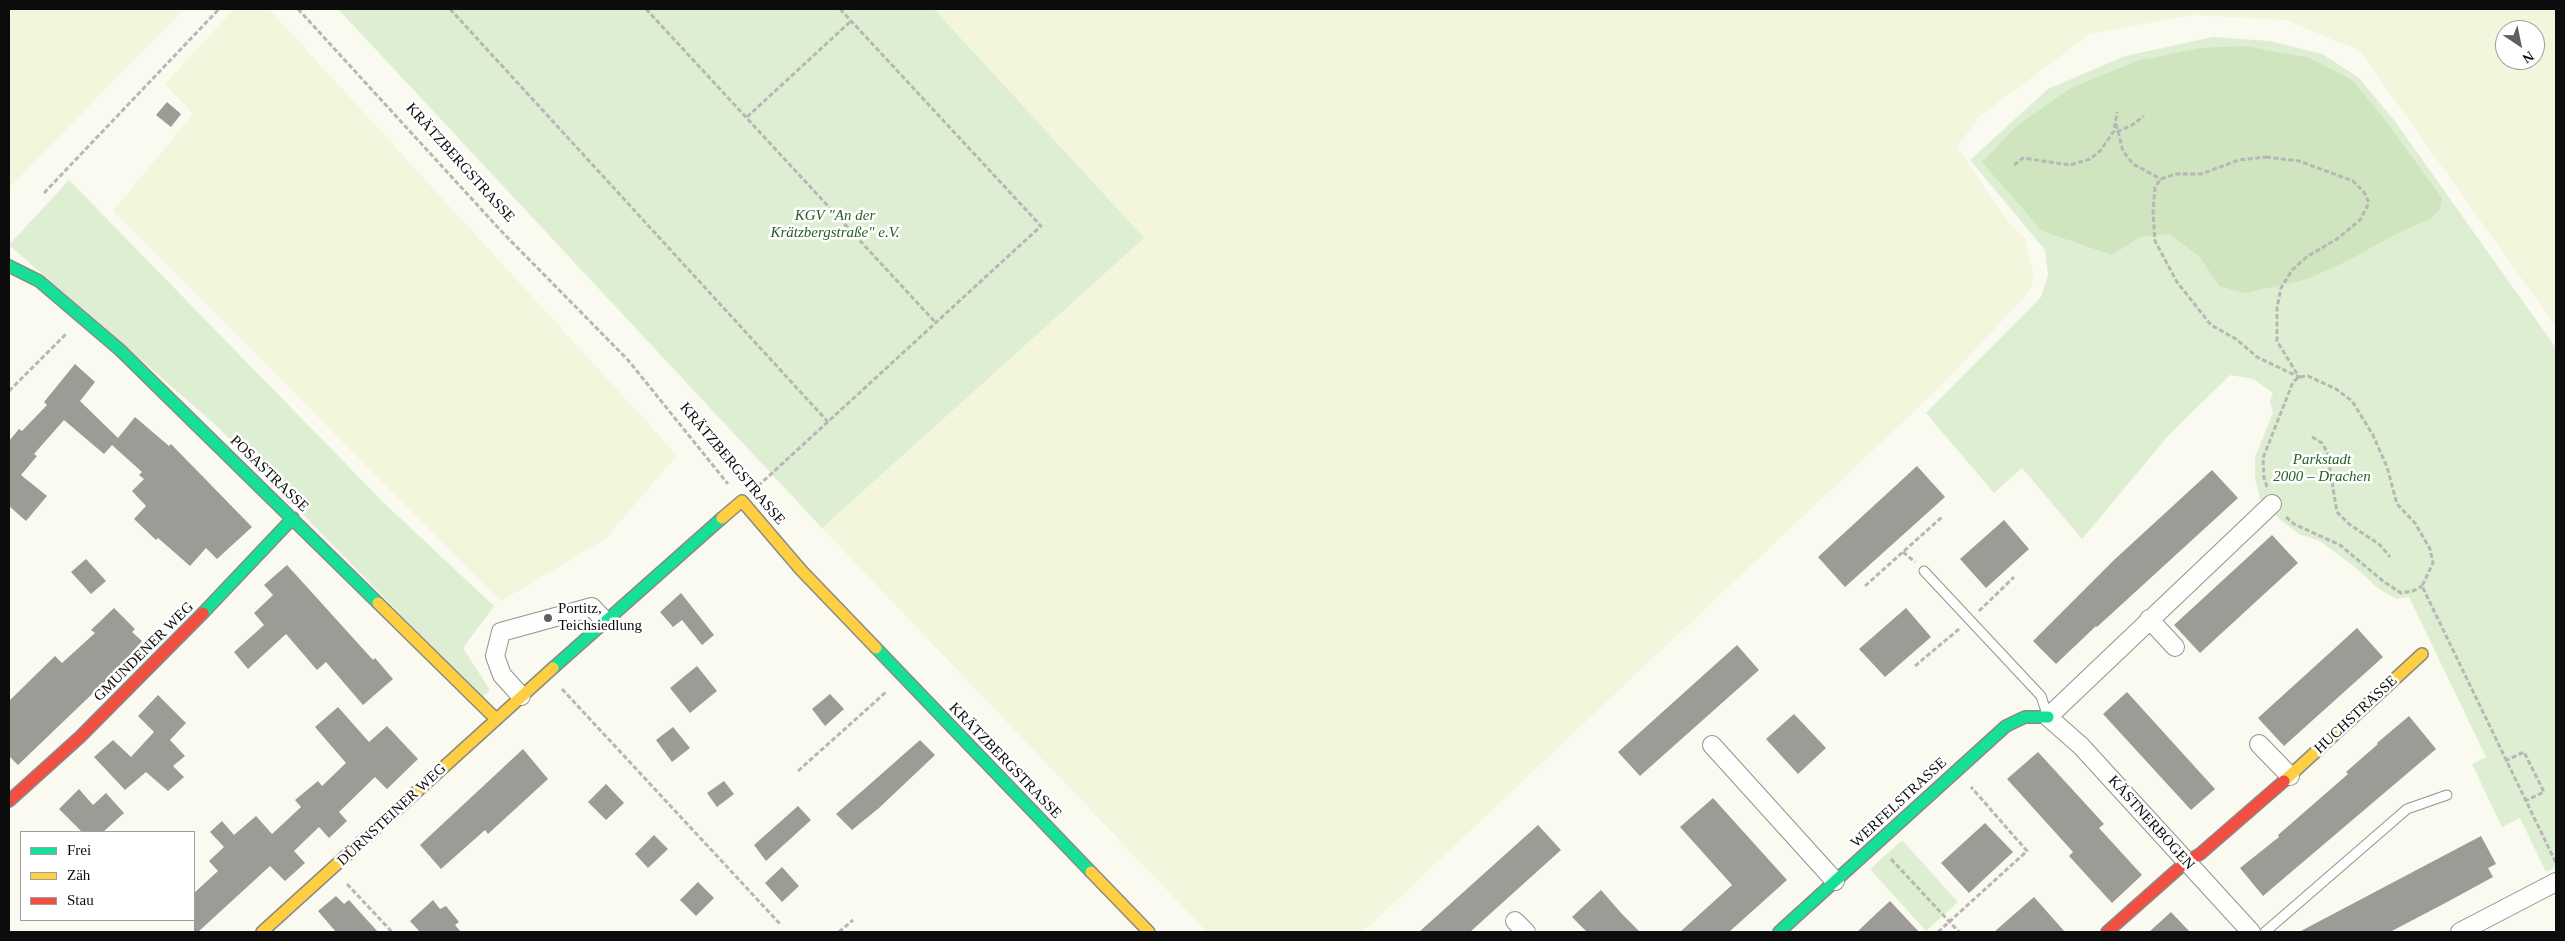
<!DOCTYPE html>
<meta charset="utf-8">
<style>
body{margin:0}
#map{position:relative;width:2565px;height:941px;overflow:hidden;background:#fafaf0;font-family:"Times New Roman",serif}
canvas{display:block}
.frame{position:absolute;inset:0;border:10px solid #0c0c0c;pointer-events:none}
.legend{position:absolute;left:20px;top:831px;width:175px;height:90px;box-sizing:border-box;background:#fff;border:1px solid #9e9e9e;margin:0;padding:6px 9px;list-style:none;font-size:15px;color:#0c0c0c}
.legend li{display:flex;align-items:center;gap:10px;height:25px}
.legend b{width:25px;border:1px solid #9e9e9e}
.north{position:absolute;left:2495px;top:20px;width:50px;height:50px;box-sizing:border-box;background:#fff;border:1px solid #9e9e9e;border-radius:50%;rotate:146deg;font-size:14px;font-weight:700;line-height:20px;text-align:center;color:#0c0c0c}
.north::after{content:'';display:block;margin:auto;width:18px;height:22px;background:#5f5f5c;clip-path:polygon(50% 0,100% 100%,50% 72%,0 100%)}
</style>
<div id="map">
<canvas width="2565" height="941"></canvas>
<div class="frame"></div>
<ul class="legend">
<li><b style="height:6px;background:#16e098"></b>Frei</li>
<li><b style="height:6px;background:#ffcf43"></b>Zäh</li>
<li><b style="height:6px;background:#f24e42"></b>Stau</li>
</ul>
<div class="north">N</div>
</div>
<script>
const ctx = document.querySelector('canvas').getContext('2d');
ctx.lineJoin = 'round';
function paint(path, color) { ctx.fillStyle = color; ctx.fill(path, 'evenodd'); }
const shape = rows => new Path2D(rows.map(r => 'M' + r).join(''));
function stroke(path, color, width, dash) { ctx.strokeStyle = color; ctx.lineWidth = width; ctx.lineCap = dash ? 'butt' : 'round'; ctx.setLineDash(dash || []); ctx.stroke(path); }
function label(font, color, halo, rows, align = 'center') {
  ctx.font = font + ' "Times New Roman",serif'; ctx.lineWidth = 5; ctx.setLineDash([]); ctx.textBaseline = 'middle'; ctx.strokeStyle = halo; ctx.fillStyle = color; for (const [text, x, y, turn = 0] of rows) {
    ctx.save(); ctx.translate(x, y); ctx.rotate((+turn || 0) * Math.PI / 180); ctx.textAlign = isNaN(turn) ? turn : align; if (halo) ctx.strokeText(text, 0, 0); ctx.fillText(text, 0, 0); ctx.restore();
  }
}
const farmland = shape([
 [9,9,184,9,9,188],
 [234,9,269,9,677,455,605,539,501,601,113,211,193,114,165,84],
 [934,9,2556,9,2556,327,2359,50,2285,20,2192,15,2090,34,1980,116,1957,147,2008,221,2025,239,2034,278,2029,292,1942,385,1363,932,1207,932,822,528,1143,238],
 [2505,30,2535,30,2535,60,2505,60]
]);
const green = shape([
 [338,9,934,9,1144,238,822,528],
 [2213,37,2270,41,2322,54,2358,77,2394,120,2556,348,2556,867,2546,872,2520,818,2502,827,2472,764,2486,757,2409,597,2397,599,2379,589,2356,568,2320,541,2299,534,2278,518,2260,499,2255,478,2255,457,2273,413,2270,401,2273,393,2253,379,2230,375,2168,436,2082,539,2022,468,1994,493,1926,413,2041,297,2048,275,2045,250,1970,160,2048,89,2125,56],
 [69,180,384,503,494,606,463,648,490,690,482,698,219,428,9,245],
 [1902,840,1958,902,1926,931,1870,869]
]);
const forest = shape([
 [2246,46,2309,58,2352,80,2382,116,2442,198,2440,209,2430,219,2396,234,2347,261,2308,279,2245,293,2219,286,2200,257,2169,234,2140,237,2112,255,2042,231,1982,162,2018,125,2071,88,2137,61,2201,48]
]);
const building = shape([
 [167,102,181,114,171,127,156,115],
 [75,364,95,382,80,401,118,438,135,417,169,446,171,444,252,527,217,559,206,548,190,566,158,538,156,540,134,519,146,506,132,491,144,479,139,475,142,472,112,445,104,454,64,420,34,454,37,456,21,475,47,496,26,521,9,506,9,441,19,429,22,431,47,405,44,402],
 [1917,466,1945,497,1845,587,1818,557],
 [2212,470,2238,498,2097,627,2096,626,2056,664,2033,641,2114,560],
 [2004,520,2029,549,1986,588,1960,559],
 [2272,535,2298,563,2200,653,2174,625],
 [86,559,106,581,91,594,71,572],
 [287,565,373,660,375,658,393,679,363,705,326,662,317,670,286,634,248,669,234,652,264,625,254,613,273,595,264,585],
 [681,593,714,635,702,645,682,620,673,627,660,612],
 [114,608,135,629,132,632,142,641,112,675,18,765,9,756,9,701,55,656,62,663,95,633,91,630],
 [1906,608,1931,637,1885,677,1859,649],
 [2357,628,2383,657,2284,746,2258,718],
 [1737,645,1759,670,1640,776,1618,752],
 [697,666,717,691,690,713,670,688],
 [2127,692,2215,789,2191,810,2103,714],
 [830,694,844,709,825,726,812,709],
 [158,695,186,723,170,740,185,756,173,766,184,777,168,791,146,772,125,790,94,757,113,740,131,757,154,732,138,716],
 [338,707,369,742,387,726,418,759,387,789,375,777,339,812,347,821,329,838,319,827,294,851,305,863,285,881,270,866,198,932,194,932,194,893,218,871,209,861,224,847,210,832,222,821,234,835,256,816,272,834,301,807,295,800,318,781,322,786,346,763,315,727],
 [1794,714,1826,748,1798,774,1766,739],
 [2409,716,2436,749,2263,896,2240,868,2279,837,2278,835,2348,774,2346,772,2378,744,2377,743],
 [673,727,690,748,672,762,656,740],
 [920,740,935,755,879,808,852,830,836,814],
 [523,749,548,779,488,834,485,830,441,869,420,845],
 [2038,752,2104,824,2099,828,2142,875,2112,903,2069,856,2073,852,2007,779],
 [724,781,734,794,717,807,707,793],
 [606,784,624,803,606,820,588,802],
 [79,789,93,805,106,793,124,813,103,832,82,832,59,809],
 [1713,798,1787,880,1729,932,1680,932,1732,885,1680,827],
 [798,806,811,820,766,861,754,845],
 [1985,823,2013,852,1969,893,1941,863],
 [1538,825,1561,850,1470,932,1419,932],
 [654,835,668,849,648,868,635,854],
 [2481,836,2496,864,2488,868,2493,877,2449,901,2390,932,2299,932],
 [782,867,799,886,782,902,765,883],
 [698,882,714,898,696,916,680,900],
 [1601,890,1622,914,1640,932,1587,932,1572,917],
 [336,896,344,904,349,900,378,932,336,932,318,911],
 [2034,897,2065,932,1994,932],
 [433,900,440,909,446,906,459,922,455,925,461,932,420,932,410,921],
 [1890,901,1919,932,1857,932,1878,912],
 [2171,912,2190,932,2149,932]
]);
const path = shape([
 [298,9,503,233,628,360,728,484],
 [450,9,828,422],
 [646,9,936,323],
 [747,117,851,21],
 [2116,124,2123,151,2133,164,2161,179],
 [2117,132,2132,125,2144,116],
 [2266,157,2299,161,2353,181,2364,192,2369,203,2360,220,2337,239,2308,256,2292,270,2281,288,2277,308,2277,341,2299,377,2257,357,2236,339,2211,325,2177,282,2155,241,2153,211,2155,187,2161,179,2176,174,2201,174,2239,160,2266,157],
 [2014,165,2023,158,2070,165,2090,159,2100,151,2114,131,2117,112],
 [44,193,219,9],
 [9,391,67,333],
 [2312,437,2322,443,2327,452,2337,512,2349,524,2380,545,2390,557],
 [758,486,1041,226,840,9],
 [2267,487,2264,478,2263,458,2293,382,2299,377,2308,376,2336,389,2352,401,2373,435,2387,467,2397,504,2415,523,2430,549,2433,563,2422,586,2556,863],
 [2286,517,2294,524,2340,545,2383,581,2401,593,2413,591,2422,586],
 [1903,552,1915,562],
 [1865,586,1942,517],
 [1979,611,2014,577],
 [1915,666,1959,629],
 [562,689,781,925],
 [2505,761,2524,752,2544,792,2525,801],
 [798,771,886,692],
 [1891,859,1959,932],
 [347,884,392,932],
 [839,932,853,920],
 [1938,932,2027,851,1971,787]
]);
const lane = shape([
 [1924,571,2041,696,2047,714],
 [2265,932,2407,809,2447,795]
]);
const street = shape([
 [2149,619,2175,647],
 [521,696,502,675,495,656,501,632,592,607,605,621],
 [2259,744,2290,776],
 [1712,745,1835,881],
 [1515,921,1526,932],
 [2251,932,2081,746,2048,717,2272,504],
 [2460,932,2556,882]
]);
const fast = shape([
 [9,266,39,281,120,350,378,603],
 [203,613,293,518],
 [876,648,1091,872],
 [553,668,722,518],
 [1779,932,2006,726,2025,717,2048,717]
]);
const slow = shape([
 [722,518,742,501,801,570,876,648],
 [378,603,496,719],
 [2284,781,2422,654],
 [1091,872,1149,932],
 [262,932,553,668]
]);
const jam = shape([
 [9,801,80,737,203,613],
 [2107,932,2186,862,2200,854,2284,781]
]);
const markers = [
 [548,618,5,"#5f5f5c"]
];
const streetNames = [
 ["KRÄTZBERGSTRASSE",460,163,48],
 ["KRÄTZBERGSTRASSE",732,464,50],
 ["POSASTRASSE",269,474,44],
 ["GMUNDENER WEG",144,652,-45],
 ["HUCHSTRASSE",2356,715,-43],
 ["KRÄTZBERGSTRASSE",1005,761,46],
 ["WERFELSTRASSE",1899,803,-43],
 ["DÜRNSTEINER WEG",392,815,-43],
 ["KÄSTNERBOGEN",2151,823,48]
];
const parkNames = [
 ["KGV \"An der",835,216],
 ["Krätzbergstraße\" e.V.",835,233],
 ["Parkstadt",2322,460],
 ["2000 – Drachen",2322,477]
];
const poiNames = [
 ["Portitz,",558,609],
 ["Teichsiedlung",558,626]
];
paint(farmland, '#f4f5dd');
paint(green, '#deeed2');
paint(forest, '#cee5c0');
paint(building, '#9c9b96');
stroke(lane, '#93938f', 11);
stroke(street, '#93938f', 20);
stroke(fast, '#8a8a85', 14);
stroke(slow, '#8a8a85', 14);
stroke(jam, '#8a8a85', 14);
stroke(path, '#b7b7b5', 3, [5, 2.5]);
stroke(lane, '#fefefd', 9);
stroke(street, '#fefefd', 18);
stroke(fast, '#16e098', 11);
stroke(slow, '#ffcf43', 11);
stroke(jam, '#f24e42', 11);
for (const [x, y, r, color] of markers) { const dot = new Path2D(); dot.arc(x, y, r, 0, 2 * Math.PI); ctx.fillStyle = color; ctx.fill(dot); stroke(dot, '#fff', 2); }
label('15px', '#0c0c0c', '#fff', streetNames);
label('italic 15px', '#245e22', '#fff', parkNames);
label('15px', '#0c0c0c', '#fff', poiNames, 'left');
</script>
